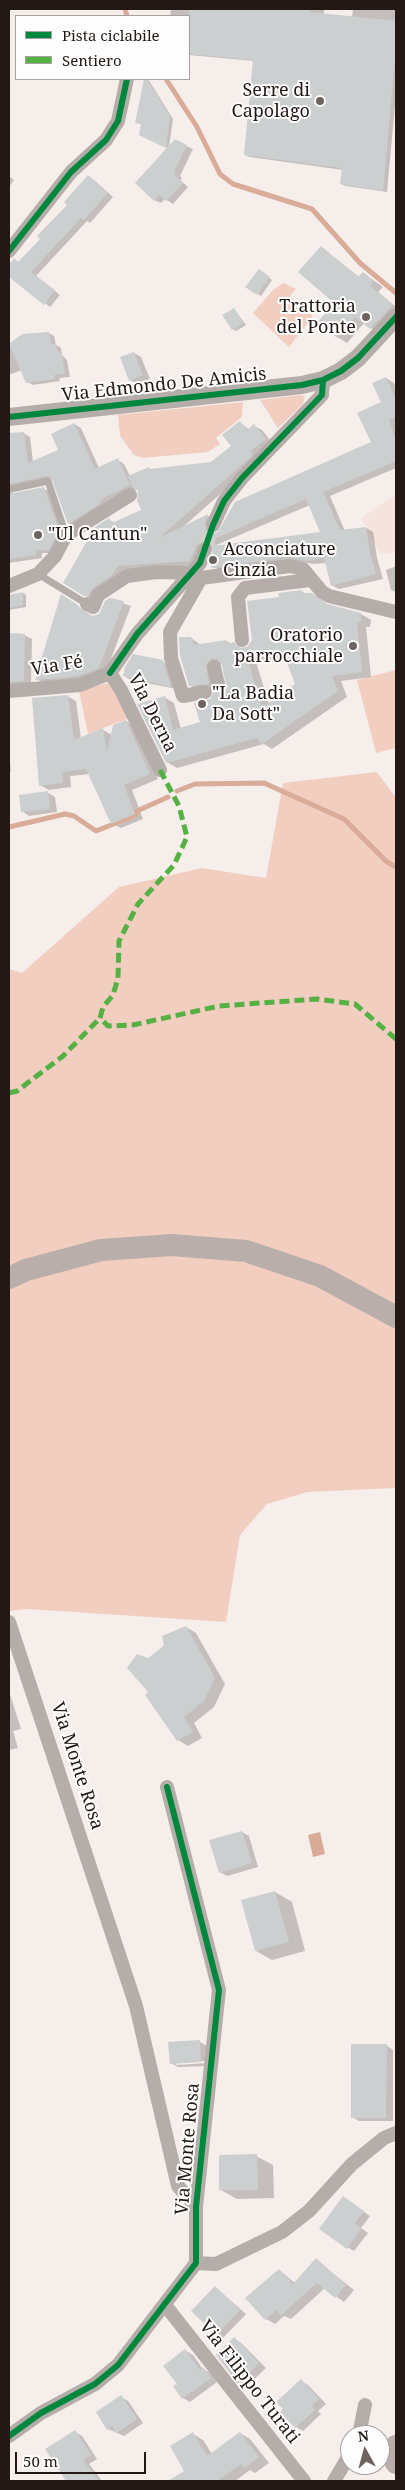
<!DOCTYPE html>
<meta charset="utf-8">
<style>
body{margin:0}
#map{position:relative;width:405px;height:2490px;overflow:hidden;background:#f6eeeb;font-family:"Noto Serif",serif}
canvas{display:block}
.frame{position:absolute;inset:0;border:10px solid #241814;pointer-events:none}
.legend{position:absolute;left:15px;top:15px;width:175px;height:65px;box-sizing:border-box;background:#fdfdfd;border:1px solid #a6a1a0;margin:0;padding:6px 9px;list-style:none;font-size:15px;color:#241814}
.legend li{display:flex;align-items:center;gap:10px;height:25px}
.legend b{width:25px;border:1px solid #a6a1a0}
.north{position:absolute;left:340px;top:2425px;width:50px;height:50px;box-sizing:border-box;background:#fdfdfd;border:1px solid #a6a1a0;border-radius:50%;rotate:353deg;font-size:14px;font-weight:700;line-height:20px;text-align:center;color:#241814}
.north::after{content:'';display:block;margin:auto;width:18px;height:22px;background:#6e635f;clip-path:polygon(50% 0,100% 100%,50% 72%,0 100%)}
.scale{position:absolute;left:15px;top:2452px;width:131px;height:22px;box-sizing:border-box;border:2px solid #241814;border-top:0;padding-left:6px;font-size:15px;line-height:18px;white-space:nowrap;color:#241814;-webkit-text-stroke:4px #fdfdfd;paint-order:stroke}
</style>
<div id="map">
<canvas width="405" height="2490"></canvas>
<div class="frame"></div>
<ul class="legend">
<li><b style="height:6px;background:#00873e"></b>Pista ciclabile</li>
<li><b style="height:6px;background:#55b144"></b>Sentiero</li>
</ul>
<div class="north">N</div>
<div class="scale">50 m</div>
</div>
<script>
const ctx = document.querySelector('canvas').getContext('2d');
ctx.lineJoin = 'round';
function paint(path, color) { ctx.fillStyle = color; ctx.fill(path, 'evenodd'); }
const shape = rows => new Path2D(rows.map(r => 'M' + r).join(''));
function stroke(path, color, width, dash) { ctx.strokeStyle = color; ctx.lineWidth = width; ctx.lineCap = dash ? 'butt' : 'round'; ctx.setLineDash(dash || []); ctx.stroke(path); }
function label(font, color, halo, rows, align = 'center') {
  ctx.font = font + ' "Noto Serif",serif'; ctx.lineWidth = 4; ctx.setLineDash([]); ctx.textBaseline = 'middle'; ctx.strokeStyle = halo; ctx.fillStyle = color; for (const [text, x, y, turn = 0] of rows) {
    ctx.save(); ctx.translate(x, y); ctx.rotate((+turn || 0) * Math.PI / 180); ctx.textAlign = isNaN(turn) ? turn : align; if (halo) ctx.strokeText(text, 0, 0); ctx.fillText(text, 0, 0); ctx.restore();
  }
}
const built = shape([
 [396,494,396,552,381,555,361,518]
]);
const green = shape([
 [284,283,296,289,290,296,313,316,289,347,253,313,273,290],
 [301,395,305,396,303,404,278,428,260,400],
 [243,402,242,417,216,438,220,444,208,452,142,458,134,455,120,436,118,415],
 [396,670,396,748,376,753,357,680],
 [108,683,132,717,88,734,79,691],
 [377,772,396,798,396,1488,308,1492,267,1504,240,1535,226,1622,28,1609,9,1611,9,969,22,973,119,887,202,868,266,878,283,783]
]);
const water = shape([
 [320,1832,325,1854,313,1857,308,1835]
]);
const shadow = shape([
 [171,9,272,11,272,9,324,9,324,15,352,18,353,9,396,9,396,95,387,192,346,186,341,184,343,170,250,157,245,155,254,61,189,55,189,16,170,16],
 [145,79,148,79,173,119,169,147,186,146,193,149,180,176,182,178,180,180,188,187,173,204,165,199,161,203,154,200,168,148,143,137,142,125,137,122],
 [9,176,14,180,9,187],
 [94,180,113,197,90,223,87,221,36,276,60,295,50,307,9,275,9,267,15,260,19,263],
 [321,247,359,277,363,273,383,287,378,292,396,307,396,316,380,334,364,323,347,343,337,337,335,303],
 [262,273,272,280,261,296,247,287],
 [234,309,246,325,236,331,233,329],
 [49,333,54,336,56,345,61,348,62,355,67,360,70,377,59,378,60,381,33,385,27,382,22,370,9,375,9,345],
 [134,353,141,357,150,379,137,384,130,380],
 [386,378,394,383,396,389,396,468,330,496,345,531,366,528,373,532,377,558,383,579,339,589,332,585,326,563,314,564,297,561,220,571,213,567,214,545,208,546,198,565,126,570,93,600,64,582,109,520,115,523,143,511,139,490,137,489,106,504,75,526,69,523,53,479,13,489,12,495,44,489,51,492,64,533,55,553,42,553,42,558,9,563,9,435,23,433,30,437,33,462,60,451,74,424,81,428,99,468,118,460,124,464,130,476,151,470,211,464,233,446,240,423,250,430,254,426,262,430,273,444,259,460,184,526,208,516,215,520,212,531,214,535,373,443],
 [310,505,322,533,214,546],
 [396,566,396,592,391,590,386,570],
 [301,591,330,606,361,614,371,620,370,627,366,627,371,677,341,681,347,697,272,749,264,744,177,768,167,762,164,697,174,703,181,729,201,723,211,700,225,691,228,683,224,664,218,665,218,690,200,691,190,685,191,638,201,645,226,641,243,649,247,649,280,598],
 [286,657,296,685,269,704,256,662],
 [23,593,26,595,26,607,9,610,9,596],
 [62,596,93,617,99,615,110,599,131,606,106,672,86,680,43,683,37,679],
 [9,635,24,635,32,639,31,685,9,692],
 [162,661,169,666,177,689,131,680,124,676],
 [67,696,76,701,81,738,103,730,112,735,126,721,134,726,158,779,132,790,143,819,121,828,112,824,90,774,70,776,71,787,49,790,40,785],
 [9,750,11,772,9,772],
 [48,793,55,797,57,812,29,816,22,811],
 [186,1627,196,1633,225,1684,214,1707,194,1723,202,1738,188,1746,178,1740,150,1693,148,1659],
 [9,1691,21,1729,13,1731,18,1748,9,1750],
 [242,1832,249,1836,258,1867,227,1876,220,1872],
 [275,1892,292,1902,305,1951,272,1960,256,1951],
 [200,2042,207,2046,208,2066,178,2067,171,2063],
 [207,2061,208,2063,176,2065,176,2062],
 [386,2045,393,2050,393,2121,359,2121,352,2117],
 [256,2156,273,2165,274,2198,237,2199,221,2190],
 [350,2202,370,2216,361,2228,368,2233,354,2251,347,2247],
 [316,2260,354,2290,344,2302,325,2288,291,2319,284,2316,275,2324,266,2319,279,2270,295,2283],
 [215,2287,246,2314,223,2338,216,2334],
 [234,2339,241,2343,266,2368,246,2387,239,2383,217,2355],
 [186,2351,193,2355,202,2368,210,2373,217,2382,190,2402,183,2398,178,2384],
 [301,2381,308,2385,326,2404,318,2411,321,2414,303,2431,296,2427],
 [121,2397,128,2401,143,2423,124,2436,108,2429],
 [75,2432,82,2436,97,2459,89,2464,102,2481,66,2481,47,2450],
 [240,2433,250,2439,269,2463,255,2473,250,2470,235,2481,170,2481,185,2471,193,2434,203,2440,212,2454]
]);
const stream = shape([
 [125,9,127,16],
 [166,79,197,127,220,174,233,184,312,209,360,263,396,293],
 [177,791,195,784,264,783,344,819,387,862,396,867],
 [9,827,65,814,74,816,96,831,136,815,137,811,168,797]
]);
const building = shape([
 [189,9,310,9,310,12,396,21,396,47,383,191,340,184,342,168,244,155,253,60,189,54],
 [144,79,147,79,170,116,166,148,139,135,141,124,135,123],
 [175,139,187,145,174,171,176,174,174,175,183,183,166,201,159,195,154,201,135,183],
 [88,175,108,193,84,220,81,218,31,272,55,290,44,305,9,277,9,265,14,258,18,262,40,239,37,236,67,205,64,202],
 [321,246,358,277,363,272,374,281,370,286,393,305,370,329,355,317,337,338,318,322,334,303,298,272],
 [259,269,270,277,257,295,245,287],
 [234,308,243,323,232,330,222,315],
 [49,332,51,344,56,344,57,350,62,355,65,374,54,375,55,379,26,383,9,344,22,334],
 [134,352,143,375,129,381,120,357],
 [386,377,396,399,396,416,389,420,396,440,396,461,323,492,340,530,366,527,370,553,376,574,331,586,324,558,306,561,289,557,211,568,213,546,320,532,306,499,209,541,200,542,194,548,196,547,190,561,118,566,112,575,93,588,88,596,84,596,63,583,95,527,109,518,112,523,141,510,137,500,138,491,132,487,128,476,149,467,150,469,211,462,231,446,222,435,240,421,247,430,254,424,266,439,251,451,252,456,159,538,208,514,205,522,206,530,210,533,218,532,235,502,371,442,357,413,381,402,372,383],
 [74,423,95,469,118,458,130,485,100,500,101,503,68,524,51,477,47,476,9,484,9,433,24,432,28,463,58,450,51,434],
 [44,487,59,530,56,531,56,536,49,550,36,550,36,555,9,559,9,494],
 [301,590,302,593,312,593,327,604,361,613,361,622,357,622,362,672,332,676,338,691,262,744,257,738,166,763,137,704,165,696,173,730,200,722,194,703,210,699,214,691,220,692,226,686,222,665,217,659,212,658,206,665,209,684,189,686,180,656,179,637,191,637,194,645,226,640,227,644,234,642,239,648,247,647,252,640,247,601,279,597,278,593],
 [283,651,295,684,262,708,247,657],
 [23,592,23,605,9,608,9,595],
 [61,594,78,605,83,612,93,616,99,614,105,601,110,598,124,601,99,668,78,676,35,680],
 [10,633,25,634,24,681,9,682],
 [133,654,163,660,171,687,123,676,125,667],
 [68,695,74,740,103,728,107,752,113,725,126,720,150,774,124,785,135,814,111,824,86,769,62,772,63,783,39,786,32,698],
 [48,791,50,809,21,812,19,795],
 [186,1626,215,1678,204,1701,184,1717,193,1732,177,1741,145,1695,148,1692,127,1668,137,1654,148,1658,164,1646,162,1636],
 [242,1831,252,1863,219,1873,209,1840],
 [275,1891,289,1942,255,1951,241,1900],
 [200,2040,201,2062,170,2064,168,2042],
 [351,2044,387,2044,386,2118,351,2118],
 [257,2154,258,2190,219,2190,219,2155],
 [343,2196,364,2211,355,2223,361,2228,347,2249,319,2229],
 [316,2258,346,2285,335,2298,317,2283,281,2315,276,2310,265,2320,245,2298,279,2269,293,2284],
 [215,2286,240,2310,216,2335,191,2311],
 [234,2337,259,2363,238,2384,216,2355],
 [185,2349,200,2370,203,2367,211,2378,182,2399,173,2386,177,2384,163,2366],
 [301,2379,319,2399,312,2406,315,2410,295,2428,280,2412,283,2409,276,2402],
 [121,2395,137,2419,116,2433,112,2426,107,2430,96,2412],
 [75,2430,91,2455,83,2460,99,2481,66,2481,45,2449],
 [193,2432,207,2456,240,2432,259,2457,244,2468,241,2464,217,2481,168,2481,184,2471,170,2446]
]);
const minorTunnel = shape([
 [205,549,213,525]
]);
const service = shape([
 [11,489,48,481,66,535],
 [38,574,87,604]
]);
const minor = shape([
 [9,251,71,172,106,140,118,121,127,79],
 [213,525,224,501,242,478,322,395,323,380],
 [201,578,170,632,171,658,183,696,205,692],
 [9,586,38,574,55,556,66,535,130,495],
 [87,604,93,607,98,595,127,576,156,572,191,573,201,578,290,566,303,569,322,592,329,596,396,612],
 [242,640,238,597,245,588,310,580],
 [214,667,218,684],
 [110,673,137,634,200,563,205,549],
 [110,673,121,690,160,770],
 [9,691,80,685,110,673],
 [9,1622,136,2006,178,2186,196,2207],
 [196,2263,216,2264,282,2232,309,2211,352,2164,384,2138,396,2133],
 [165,2305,304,2481],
 [359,2435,365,2405],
 [9,2436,41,2413,95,2384,118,2365,196,2263,196,2207,219,1990,167,1787],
 [334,2481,350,2454]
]);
const tertiary = shape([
 [9,417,302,385,323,380,341,371,358,358,396,317]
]);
const primary = shape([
 [9,1278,26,1270,101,1250,172,1245,246,1251,320,1276,396,1317],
 [396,2446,396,2463]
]);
const quiet = shape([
 [160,770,179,806,187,837,174,865,138,904,119,941,118,978,113,995,103,1007,100,1018,108,1026,133,1025,219,1006,317,999,355,1004,396,1039],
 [9,1093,17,1091,63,1056,100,1018]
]);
const cycleway = shape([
 [9,251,71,172,106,140,118,121,127,79],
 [9,417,302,385,323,380,341,371,358,358,396,317],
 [110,673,137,634,200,563,213,525,224,501,242,478,322,395,323,380],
 [9,2436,41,2413,95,2384,118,2365,196,2263,196,2207,219,1990,167,1787]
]);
const markers = [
 [320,101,5,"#6e635f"],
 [366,317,5,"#6e635f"],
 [38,535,5,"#6e635f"],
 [213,560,5,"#6e635f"],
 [353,646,5,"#6e635f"],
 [202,704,5,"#6e635f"]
];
const poiNames = [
 ["Serre di",310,91],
 ["Capolago",310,112],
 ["Trattoria",356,307],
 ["del Ponte",356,328],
 ["\"Ul Cantun\"",48,535,"left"],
 ["Acconciature",223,550,"left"],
 ["Cinzia",223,571,"left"],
 ["Oratorio",343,636],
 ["parrocchiale",343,657],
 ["\"La Badia",212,694,"left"],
 ["Da Sott\"",212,715,"left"]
];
const streetNames = [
 ["Via Edmondo De Amicis",164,385,-6],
 ["Via Fé",57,666,-9],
 ["Via Derna",152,713,63],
 ["Via Monte Rosa",77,1766,72],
 ["Via Monte Rosa",188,2149,-85],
 ["Via Filippo Turati",249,2382,52]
];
paint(built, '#f5e3dd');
paint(green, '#f2cec1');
paint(water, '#d9ac9a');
paint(shadow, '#0003');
stroke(stream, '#d9ac9a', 5);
paint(building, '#cbcfd0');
stroke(minorTunnel, '#d6cecb', 14, [14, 7]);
stroke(service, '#b5ada9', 7);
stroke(minor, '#b5ada9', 14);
stroke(tertiary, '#b5ada9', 18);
stroke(primary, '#baaeaa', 22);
stroke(quiet, '#55b144', 5, [10, 5]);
stroke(cycleway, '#00873e', 6);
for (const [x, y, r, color] of markers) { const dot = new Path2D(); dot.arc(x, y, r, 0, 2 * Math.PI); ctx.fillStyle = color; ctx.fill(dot); stroke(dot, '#fdfdfd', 2); }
label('18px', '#241814', '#fdfdfd', poiNames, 'right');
label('18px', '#241814', '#fdfdfd', streetNames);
</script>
